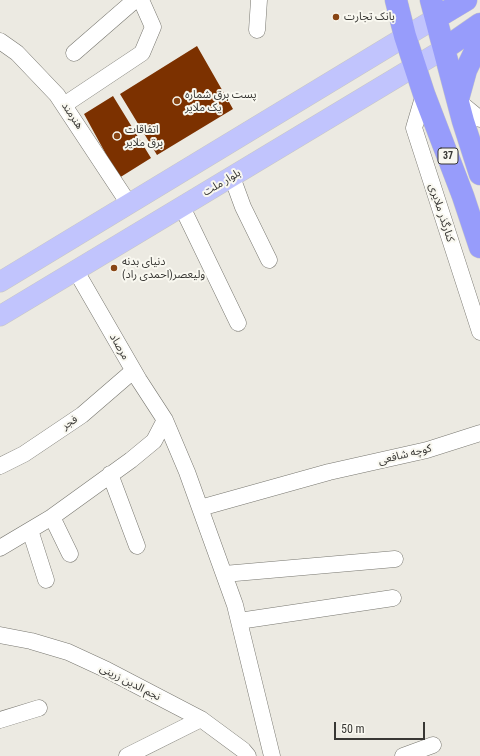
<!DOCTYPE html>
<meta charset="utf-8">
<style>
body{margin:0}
#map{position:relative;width:480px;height:756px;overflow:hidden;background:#eceae2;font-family:"Roboto Condensed",sans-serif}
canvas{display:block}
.scale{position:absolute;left:334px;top:722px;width:91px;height:18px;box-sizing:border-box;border:2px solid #383734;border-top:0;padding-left:5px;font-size:12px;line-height:14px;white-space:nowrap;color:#383734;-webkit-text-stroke:3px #f9f8f0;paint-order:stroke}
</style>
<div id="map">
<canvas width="480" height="756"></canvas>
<div class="scale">50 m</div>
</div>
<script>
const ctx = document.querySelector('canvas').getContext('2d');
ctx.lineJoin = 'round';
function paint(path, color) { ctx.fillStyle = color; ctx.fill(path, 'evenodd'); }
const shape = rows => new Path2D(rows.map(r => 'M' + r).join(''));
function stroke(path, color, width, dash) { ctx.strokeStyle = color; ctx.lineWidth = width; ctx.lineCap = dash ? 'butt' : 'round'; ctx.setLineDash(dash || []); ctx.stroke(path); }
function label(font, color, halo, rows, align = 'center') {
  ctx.font = font + ' "Roboto Condensed","Noto Sans Arabic",sans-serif'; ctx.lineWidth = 4; ctx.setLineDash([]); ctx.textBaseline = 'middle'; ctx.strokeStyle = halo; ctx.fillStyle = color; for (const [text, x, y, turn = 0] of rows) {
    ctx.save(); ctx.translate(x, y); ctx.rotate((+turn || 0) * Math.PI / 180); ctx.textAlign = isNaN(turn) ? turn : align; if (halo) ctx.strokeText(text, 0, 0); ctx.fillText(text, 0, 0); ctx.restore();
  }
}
const building = shape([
 [197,46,233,109,157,155,120,94],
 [113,96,151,158,119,178,84,114]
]);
const minor = shape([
 [257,30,259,0],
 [0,41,17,53,57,95,129,204],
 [74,53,135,0],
 [424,94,414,128,480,332],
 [458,101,480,119],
 [64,105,142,53,153,27,141,0],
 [232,177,243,207,269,260],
 [182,207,238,323],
 [76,271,139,380,165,420,187,472,235,605,272,756],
 [0,466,24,454,82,415,133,371],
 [110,474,137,546],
 [200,508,329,472,427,450,480,433],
 [52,517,70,554],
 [30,530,46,580],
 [0,548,52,517,131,460,154,441,165,420],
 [224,574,395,559],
 [239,621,393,598],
 [0,635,31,641,68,652,107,670,201,719,243,750,248,756],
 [0,720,39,708],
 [127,756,201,719],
 [403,756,433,745]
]);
const major = shape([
 [0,282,436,18],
 [0,316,444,49]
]);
const highway = shape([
 [396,0,405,36,424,94,463,196,480,247],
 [431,0,463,121,480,174],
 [436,18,466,0],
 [444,49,480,24],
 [458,99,466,70,480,41]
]);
const markers = [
 [336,17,4,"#884514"],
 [177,101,4,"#884514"],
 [117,136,4,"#884514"],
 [114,268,4,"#884514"]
];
const shields = [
 [448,156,20]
];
const shieldNames = [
 ["37",448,156]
];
const poiNames = [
 ["بانک تجارت",344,17],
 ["پست برق شماره",185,95],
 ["یک ملایر",185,108],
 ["اتفاقات",125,130],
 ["برق ملایر",125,143],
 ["دنیای بدنه",122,262],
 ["ولیعصر(احمدی راد)",122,275]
];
const streetNames = [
 ["هنرمند",72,116,56],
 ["بلوار ملت",222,183,-31],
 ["کنارگذر ملایری",441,213,72],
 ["مرصاد",119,347,60],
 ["فجر",70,423,-34],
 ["کوچه شافعی",405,455,-14],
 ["نجم الدین زرینی",130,683,27]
];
paint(building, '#7c3100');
stroke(minor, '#787770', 17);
stroke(major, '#c7c7c6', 21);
stroke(highway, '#c7c7c6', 23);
stroke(minor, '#fff', 16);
stroke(major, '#c1c4fd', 20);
stroke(highway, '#979cfb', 22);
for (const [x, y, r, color] of markers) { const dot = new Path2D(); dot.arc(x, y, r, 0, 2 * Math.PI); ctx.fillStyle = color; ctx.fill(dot); stroke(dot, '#f9f8f0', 1.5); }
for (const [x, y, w] of shields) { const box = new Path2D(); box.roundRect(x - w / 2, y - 8, w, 16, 3); ctx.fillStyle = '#f9f8f0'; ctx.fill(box); stroke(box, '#383734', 1); }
label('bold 10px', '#383734', null, shieldNames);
label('11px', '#383734', '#f9f8f0', poiNames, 'left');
label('11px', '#383734', '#f9f8f0', streetNames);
</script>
